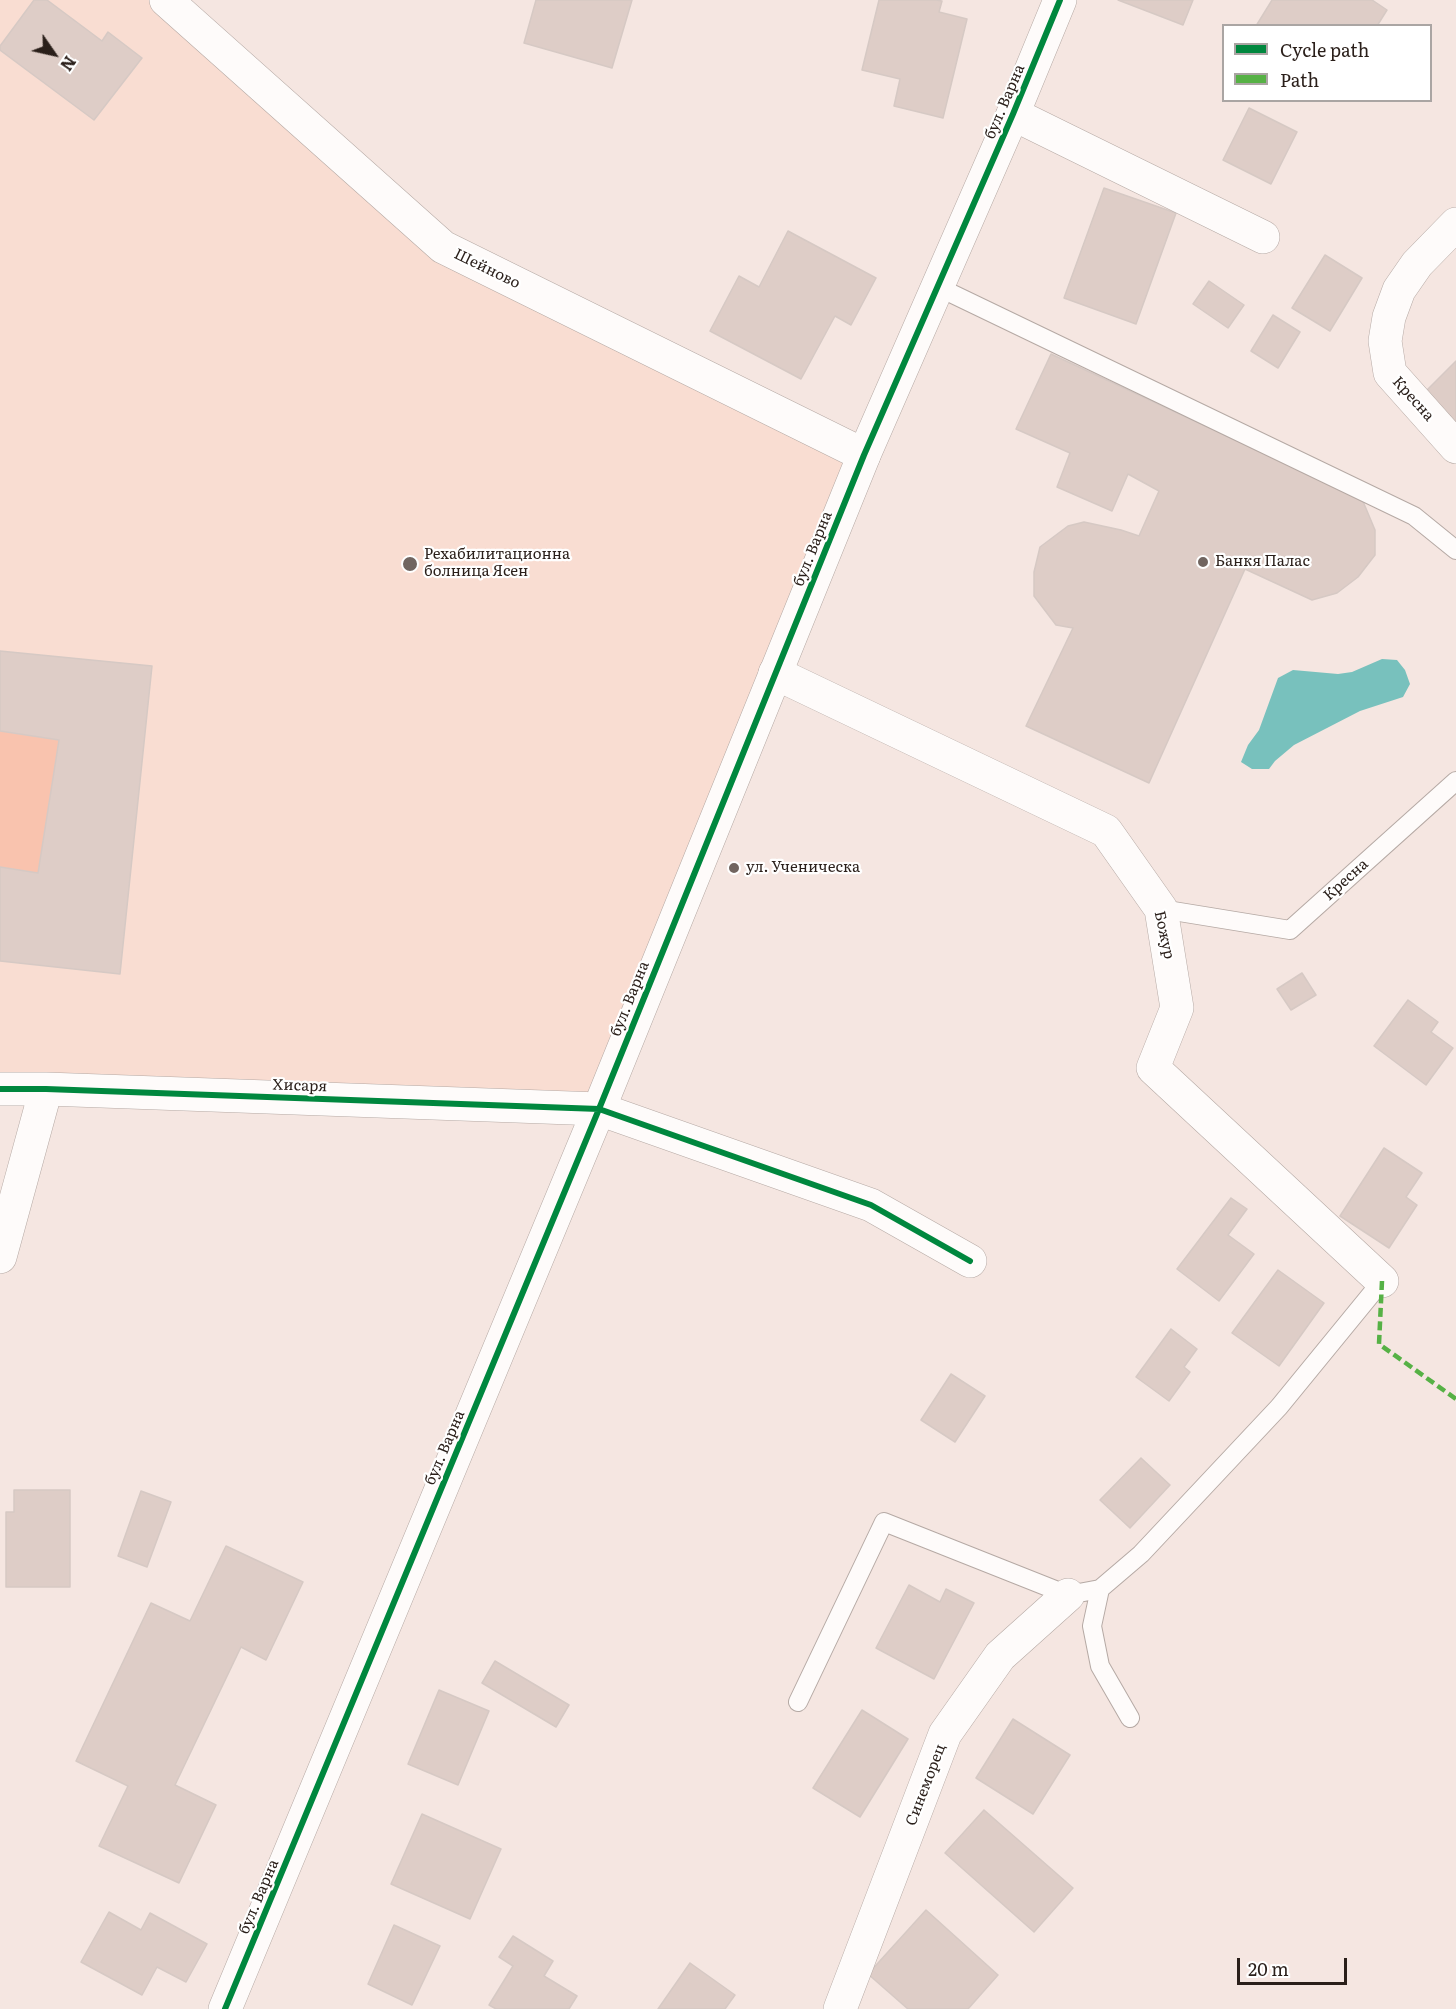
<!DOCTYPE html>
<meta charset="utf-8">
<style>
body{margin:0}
#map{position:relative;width:1456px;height:2009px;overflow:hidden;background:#f5e6e1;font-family:Literata,serif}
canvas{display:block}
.legend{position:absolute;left:1222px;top:24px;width:210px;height:78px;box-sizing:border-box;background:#fff;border:2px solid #aaa5a3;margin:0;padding:8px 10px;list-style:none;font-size:18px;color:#2a1f1a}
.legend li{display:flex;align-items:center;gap:12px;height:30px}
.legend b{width:30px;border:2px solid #aaa5a3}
.north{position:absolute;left:24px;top:24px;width:60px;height:60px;-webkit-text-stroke:4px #fff;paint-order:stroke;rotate:124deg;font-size:16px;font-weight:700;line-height:24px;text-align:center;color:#2a1f1a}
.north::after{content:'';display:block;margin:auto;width:21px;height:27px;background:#2a1f1a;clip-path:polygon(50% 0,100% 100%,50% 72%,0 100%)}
.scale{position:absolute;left:1237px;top:1958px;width:110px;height:27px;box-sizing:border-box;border:3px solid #2a1f1a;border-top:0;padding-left:8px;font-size:18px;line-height:21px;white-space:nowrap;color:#2a1f1a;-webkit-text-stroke:4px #fff;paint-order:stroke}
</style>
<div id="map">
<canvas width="1456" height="2009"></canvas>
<ul class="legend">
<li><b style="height:8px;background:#00873e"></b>Cycle path</li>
<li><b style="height:8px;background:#56b145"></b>Path</li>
</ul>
<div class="north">N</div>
<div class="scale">20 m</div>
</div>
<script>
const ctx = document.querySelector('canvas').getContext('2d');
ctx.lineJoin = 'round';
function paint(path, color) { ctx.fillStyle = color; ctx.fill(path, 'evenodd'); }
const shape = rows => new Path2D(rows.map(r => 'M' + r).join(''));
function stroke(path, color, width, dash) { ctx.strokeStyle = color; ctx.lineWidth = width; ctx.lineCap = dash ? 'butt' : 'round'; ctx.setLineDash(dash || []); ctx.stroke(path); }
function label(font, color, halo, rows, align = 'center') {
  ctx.font = font + ' Literata,serif'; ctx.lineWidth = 4.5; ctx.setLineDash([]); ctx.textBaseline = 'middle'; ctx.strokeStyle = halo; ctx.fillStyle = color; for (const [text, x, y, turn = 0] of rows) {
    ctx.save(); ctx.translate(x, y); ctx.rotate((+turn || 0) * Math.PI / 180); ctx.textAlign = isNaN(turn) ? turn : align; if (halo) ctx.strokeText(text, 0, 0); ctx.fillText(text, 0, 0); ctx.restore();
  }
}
const built = shape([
 [0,0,166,0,443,247,864,455,599,1109,0,1089]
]);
const green = shape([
 [0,731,59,740,38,873,0,867]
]);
const water = shape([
 [1382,659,1397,660,1405,670,1410,684,1403,697,1360,711,1294,745,1275,761,1269,769,1252,769,1241,762,1248,745,1259,730,1278,678,1293,670,1338,674,1352,672]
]);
const building = shape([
 [34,0,47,0,102,41,108,32,142,58,94,120,0,50,0,46,34,0],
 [536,0,632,0,612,68,524,43,536,0],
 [879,0,936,0,942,1,939,12,967,19,943,118,894,106,900,79,862,70,879,0],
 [1118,0,1193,0,1183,25,1118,0],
 [1272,0,1372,0,1387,10,1377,26,1256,26,1272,0],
 [1249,108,1297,132,1271,184,1223,160,1249,108],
 [1104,188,1176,213,1136,324,1064,298,1104,188],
 [788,231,876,278,851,325,835,316,801,379,710,331,739,276,759,287,788,231],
 [1325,255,1362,278,1330,331,1292,308,1325,255],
 [1209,281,1244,305,1228,328,1193,304,1209,281],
 [1273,315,1300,332,1278,368,1251,351,1273,315],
 [1051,354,1362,499,1375,530,1375,555,1358,577,1337,593,1312,600,1245,569,1149,783,1026,726,1073,628,1056,625,1034,596,1034,572,1040,547,1068,526,1084,522,1121,530,1139,536,1159,491,1128,474,1112,511,1057,487,1070,453,1016,429,1051,354],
 [1456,361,1456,440,1416,401,1456,361],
 [0,651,152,666,120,974,0,961,0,867,38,873,59,740,0,731,0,651],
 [1302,973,1316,995,1291,1010,1277,989,1302,973],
 [1408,1000,1438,1022,1431,1032,1453,1048,1426,1085,1374,1046,1408,1000],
 [1384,1148,1422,1173,1406,1197,1417,1205,1389,1248,1340,1216,1384,1148],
 [1231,1198,1247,1209,1228,1235,1254,1254,1219,1301,1177,1269,1231,1198],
 [1278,1270,1324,1303,1279,1366,1232,1333,1278,1270],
 [1171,1329,1197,1349,1184,1367,1190,1372,1169,1401,1136,1377,1171,1329],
 [951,1374,985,1396,955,1442,921,1420,951,1374],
 [1141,1458,1170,1485,1130,1528,1100,1500,1141,1458],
 [14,1490,70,1490,70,1587,6,1587,6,1512,14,1512,14,1490],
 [141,1491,171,1502,147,1567,118,1556,141,1491],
 [226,1546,303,1582,266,1660,241,1647,175,1785,216,1805,179,1883,99,1846,128,1786,76,1761,151,1603,190,1621,226,1546],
 [909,1585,940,1602,946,1589,974,1603,934,1679,876,1648,909,1585],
 [495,1661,569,1705,556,1727,482,1683,495,1661],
 [439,1690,489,1711,458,1785,408,1764,439,1690],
 [862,1710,908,1739,860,1817,813,1788,862,1710],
 [1013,1719,1070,1755,1033,1814,976,1778,1013,1719],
 [984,1810,1073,1888,1034,1932,945,1853,984,1810],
 [422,1814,501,1849,470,1919,391,1884,422,1814],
 [926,1910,998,1975,968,2009,908,2009,868,1974,926,1910],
 [109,1912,141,1930,150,1913,207,1944,186,1982,157,1967,142,1995,81,1962,109,1912],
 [394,1925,440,1946,412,2005,368,1984,394,1925],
 [513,1936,553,1961,544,1976,577,1996,569,2009,496,2009,489,2005,513,1966,499,1957,513,1936],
 [690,1963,735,1995,725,2009,658,2009,690,1963]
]);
const service = shape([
 [938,287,1414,516,1456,550],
 [1161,909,1290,930,1456,781],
 [1100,1589,1092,1626,1100,1666,1130,1718],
 [798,1702,884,1522,1068,1595,1100,1589,1141,1554,1279,1407,1382,1281]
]);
const minor = shape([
 [166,0,443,247,864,455],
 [1013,114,1263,237],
 [1456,224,1417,264,1399,290,1389,317,1385,341,1390,373,1456,447],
 [775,673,1106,831,1161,909,1177,1008,1153,1068,1382,1281],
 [0,1089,46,1089,599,1109,871,1205,970,1261],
 [0,1257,46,1089],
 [840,2009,945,1734,1000,1656,1068,1595]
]);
const tertiary = shape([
 [225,2009,599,1109,864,455,1013,114,1060,0]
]);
const quiet = shape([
 [1382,1281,1379,1344,1456,1399]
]);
const cycleway = shape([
 [0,1089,46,1089,599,1109,871,1205,970,1261],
 [225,2009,599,1109,864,455,1013,114,1060,0]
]);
const markers = [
 [1203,562,6,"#716560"],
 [410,564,8,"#716560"],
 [734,868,6,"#716560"]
];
const streetNames = [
 ["бул. Варна",1005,102,-67],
 ["Шейново",487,269,26],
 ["Кресна",1413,399,48],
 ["бул. Варна",813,549,-68],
 ["Кресна",1346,880,-42],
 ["Божур",1164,935,78],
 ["бул. Варна",630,999,-68],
 ["Хисаря",300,1086,2],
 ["бул. Варна",445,1448,-67],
 ["Синеморец",926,1785,-69],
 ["бул. Варна",259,1897,-67]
];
const poiNames = [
 ["Рехабилитационна",424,555],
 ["болница Ясен",424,572],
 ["Банкя Палас",1215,562],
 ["ул. Ученическа",746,868]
];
paint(built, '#f9ddd2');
paint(green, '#f9c3ae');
paint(water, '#78c1bd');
paint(building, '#decdc7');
stroke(building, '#d6c9c4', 1.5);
stroke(service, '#b5a9a4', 20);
stroke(minor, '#b5a9a4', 34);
stroke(tertiary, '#b5a9a4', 34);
stroke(service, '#fefbfa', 18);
stroke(minor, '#fefbfa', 33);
stroke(tertiary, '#fefbfa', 33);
stroke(quiet, '#56b145', 4.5, [9, 4.5]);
stroke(cycleway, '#00873e', 6);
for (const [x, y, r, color] of markers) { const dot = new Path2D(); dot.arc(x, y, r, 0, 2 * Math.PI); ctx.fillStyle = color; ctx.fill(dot); stroke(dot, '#fff', 2); }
label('15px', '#2a1f1a', '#fff', streetNames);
label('15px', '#2a1f1a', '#fff', poiNames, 'left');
</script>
